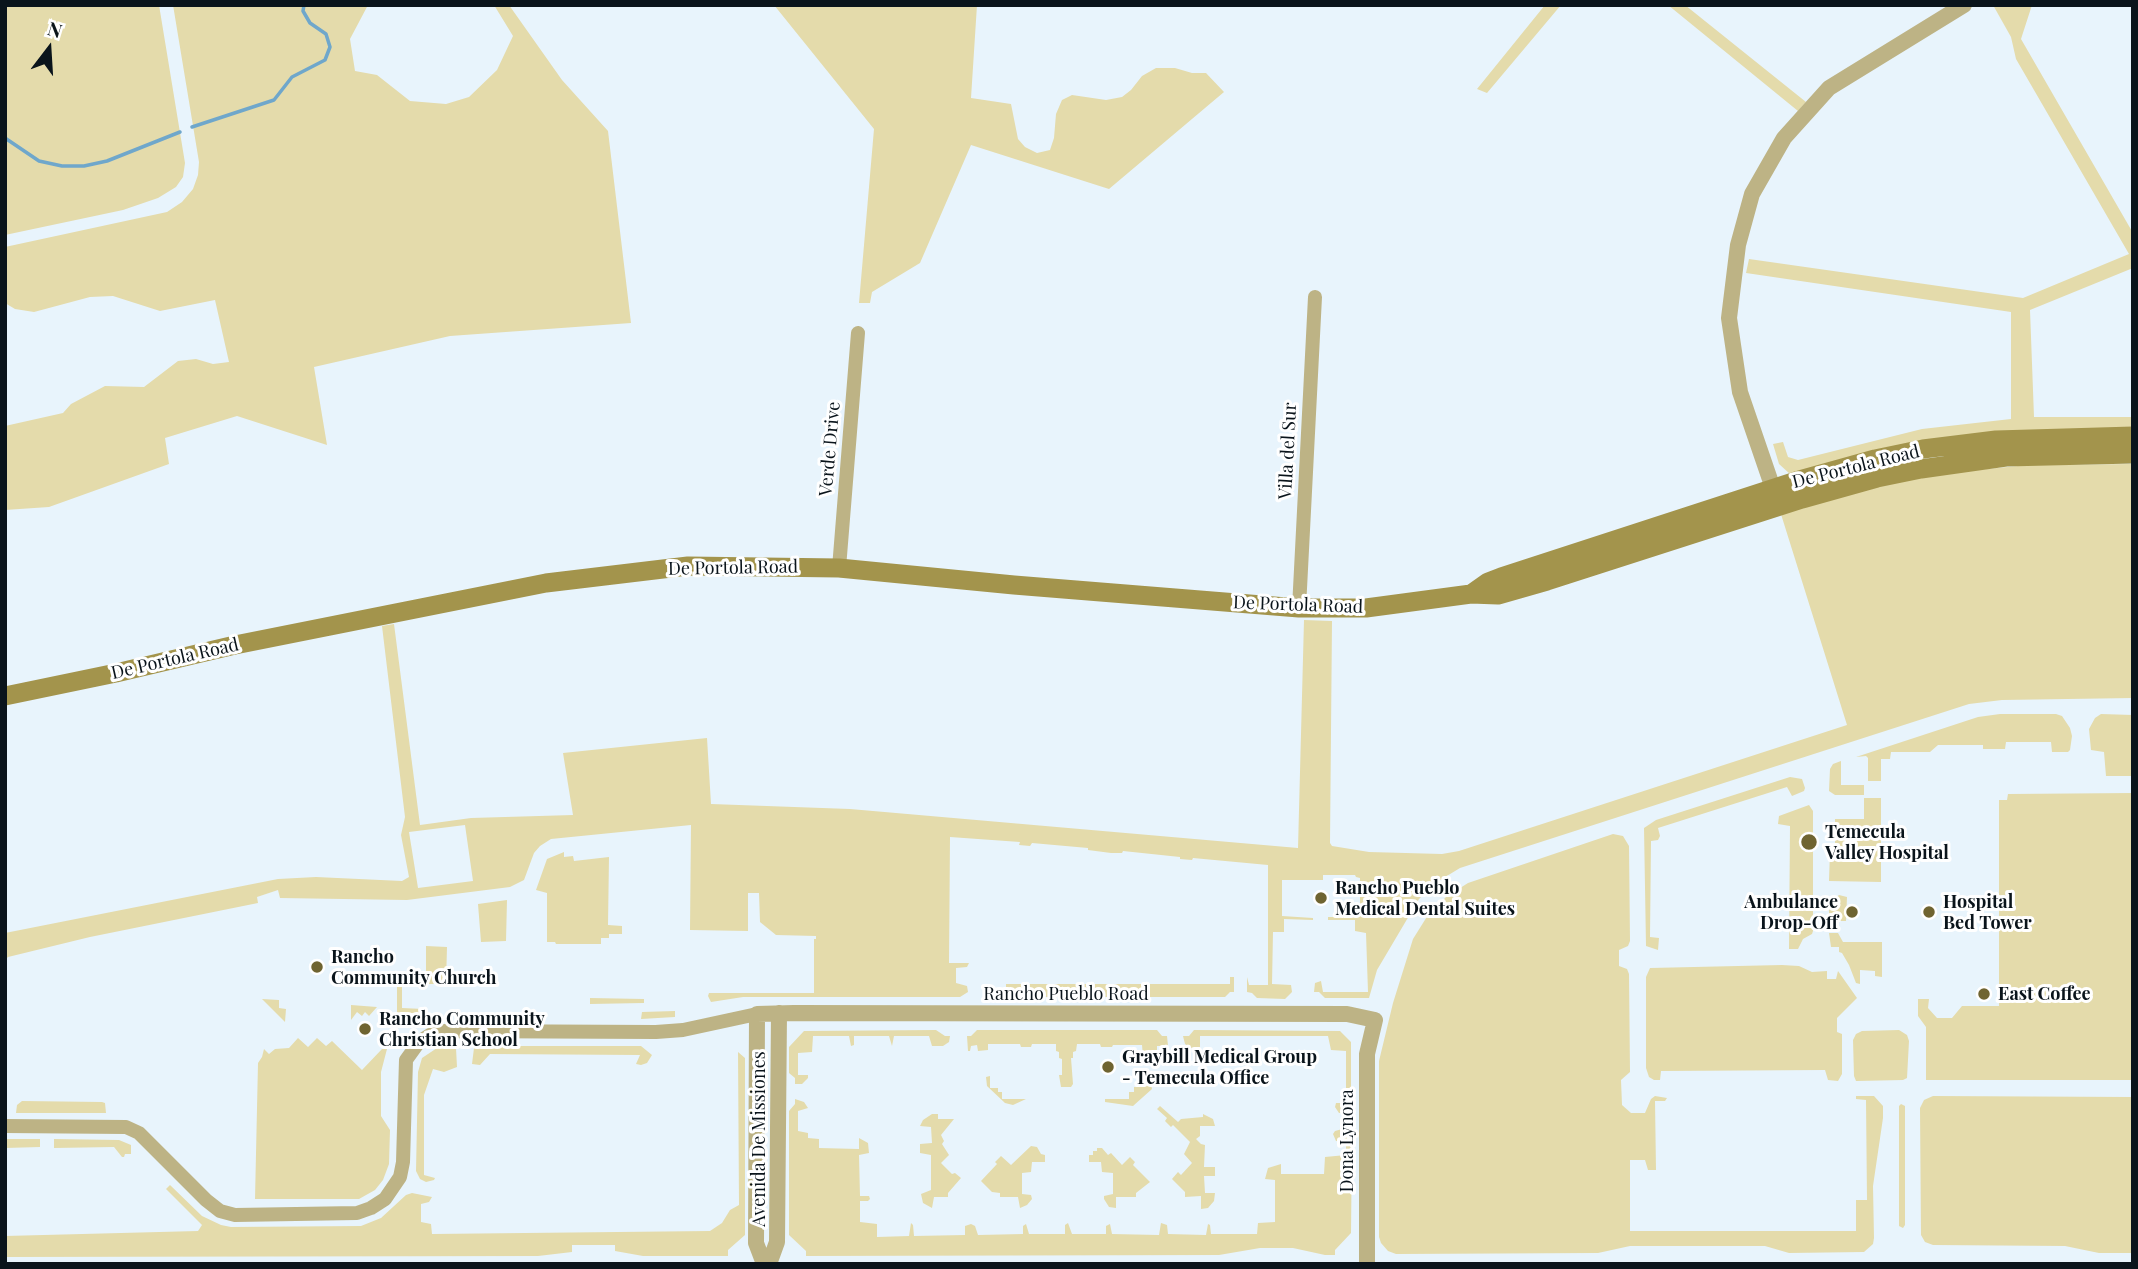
<!DOCTYPE html>
<style>
body{margin:0}
#map{position:relative;width:2138px;height:1269px;overflow:hidden;background:#e8f4fc;font-family:"Playfair Display",serif}
canvas{display:block}
.frame{position:absolute;inset:0;border:7px solid #0a141b;pointer-events:none}
.north{position:absolute;left:14px;top:14px;width:70px;height:70px;-webkit-text-stroke:5px #fff;paint-order:stroke;rotate:17deg;font-size:19px;font-weight:700;line-height:28px;text-align:center;color:#0a141b}
.north::after{content:'';display:block;margin:auto;width:24px;height:32px;background:#0a141b;clip-path:polygon(50% 0,100% 100%,50% 72%,0 100%)}
</style>
<div id="map">
<canvas width="2138" height="1269"></canvas>
<div class="frame"></div>
<div class="north">N</div>
</div>
<script>
const ctx = document.querySelector('canvas').getContext('2d');
ctx.lineJoin = 'round';
function paint(path, color) { ctx.fillStyle = color; ctx.fill(path, 'evenodd'); }
const shape = rows => new Path2D(rows.map(r => 'M' + r).join(''));
function stroke(path, color, width, dash) { ctx.strokeStyle = color; ctx.lineWidth = width; ctx.lineCap = dash ? 'butt' : 'round'; ctx.setLineDash(dash || []); ctx.stroke(path); }
function label(font, color, halo, rows, align = 'center') {
  ctx.font = font + ' "Playfair Display",serif'; ctx.lineWidth = 6; ctx.setLineDash([]); ctx.textBaseline = 'middle'; ctx.strokeStyle = halo; ctx.fillStyle = color; for (const [text, x, y, turn = 0] of rows) {
    ctx.save(); ctx.translate(x, y); ctx.rotate((+turn || 0) * Math.PI / 180); ctx.textAlign = isNaN(turn) ? turn : align; if (halo) ctx.strokeText(text, 0, 0); ctx.fillText(text, 0, 0); ctx.restore();
  }
}
const green = shape([
 [5,5,159,5,185,163,183,177,176,187,158,198,123,210,5,235],
 [173,5,368,5,350,39,355,71,377,75,410,101,446,104,469,97,497,70,513,36,494,5,509,5,562,80,608,131,631,323,450,336,314,367,327,445,237,416,165,438,169,464,49,507,5,510,5,426,63,413,71,404,105,386,144,387,178,361,196,359,213,364,229,362,215,300,160,311,113,296,90,297,34,312,15,309,5,303,5,247,167,212,182,202,193,189,198,175,199,162],
 [774,5,977,5,971,98,1011,104,1018,139,1025,147,1037,153,1050,150,1054,138,1056,114,1062,100,1072,95,1106,100,1122,97,1131,90,1142,76,1156,68,1175,68,1192,73,1206,73,1224,92,1109,189,971,145,920,263,872,292,870,303,859,303,874,129],
 [1545,5,1561,5,1487,93,1477,89],
 [1668,5,1685,5,1806,102,1798,111],
 [1993,5,2032,5,2021,39,2133,233,2133,268,2030,310,2034,417,2133,417,2133,430,1790,474,1779,464,1773,444,1783,442,1788,457,1798,460,1922,429,2011,419,2011,312,1746,273,1749,259,2023,298,2129,254,2016,59,2011,37],
 [2131,464,2133,465,2133,698,2002,700,1969,704,1460,868,1437,882,1419,899,1377,970,1369,998,1325,998,1319,992,1314,992,1315,983,1321,981,1323,992,1368,992,1366,933,1355,931,1355,920,1328,920,1328,917,1357,917,1360,915,1360,878,1356,877,1355,875,1323,875,1323,880,1282,880,1282,916,1313,918,1313,920,1284,919,1284,932,1273,932,1272,984,1291,985,1292,992,1285,999,1257,998,1252,993,1247,992,1247,977,1249,985,1268,985,1268,865,1193,858,1192,860,1180,859,1180,857,1123,851,1122,853,1111,853,1088,850,1088,848,1032,843,1030,846,1019,845,1020,842,950,837,949,963,969,963,967,967,956,968,956,983,967,986,968,992,960,997,743,997,711,1002,708,996,709,993,814,993,814,939,816,939,816,936,776,935,760,922,759,893,748,893,748,931,690,930,691,825,551,839,540,846,534,853,524,880,510,887,407,900,280,898,278,890,257,897,258,903,90,937,8,957,5,960,5,933,278,879,316,877,402,881,409,877,401,835,405,817,382,626,394,624,420,825,471,818,573,815,563,753,707,738,711,804,850,809,1298,848,1304,620,1332,621,1330,843,1332,846,1369,852,1442,854,1459,851,1847,725,1780,511,1869,486,1955,472,2028,465],
 [465,825,473,881,418,888,409,832],
 [2000,714,2056,714,2062,716,2070,728,2072,736,2070,750,2068,752,2052,752,2051,742,2006,742,2005,749,1983,749,1983,745,1938,745,1930,752,1891,752,1890,759,1881,759,1881,781,1868,781,1868,758,1866,756,1856,757,1978,717],
 [2101,714,2133,715,2133,776,2106,776,2104,752,2091,750,2089,729,2095,718],
 [1841,761,1841,785,1864,785,1864,795,1835,795,1829,791,1830,769,1833,764],
 [1790,777,1802,779,1805,788,1804,791,1792,796,1787,787,1658,828,1660,836,1658,840,1651,841,1650,937,1659,938,1658,950,1646,946,1644,828,1656,820],
 [2133,793,2133,1080,1926,1080,1926,1027,1918,1016,1918,999,1929,999,1928,1008,1937,1018,1952,1018,1962,1006,1999,1006,1999,800,2007,800,2008,794],
 [1864,798,1881,798,1881,882,1829,881,1830,851,1835,843,1835,819,1864,819],
 [1809,805,1813,811,1813,931,1812,934,1803,939,1798,949,1789,949,1790,826,1778,824,1779,816],
 [1613,834,1623,836,1629,846,1630,941,1628,946,1619,950,1619,966,1627,969,1629,974,1630,1072,1621,1080,1622,1105,1631,1113,1645,1113,1651,1099,1655,1096,1667,1098,1665,1101,1655,1101,1656,1170,1648,1170,1645,1160,1630,1160,1630,1231,1856,1231,1856,1200,1867,1200,1866,1100,1856,1099,1856,1096,1874,1096,1883,1106,1883,1118,1873,1186,1874,1238,1873,1244,1864,1252,1789,1253,1765,1246,1630,1246,1598,1253,1396,1254,1388,1251,1381,1243,1379,1237,1379,1061,1393,1003,1413,939,1428,915,1446,897,1468,883],
 [564,852,564,857,573,856,574,861,609,857,608,925,622,926,622,934,609,934,609,938,601,938,601,944,556,944,555,942,547,942,547,893,536,890,547,859],
 [1839,895,1847,897,1846,921,1829,921,1829,903],
 [507,900,506,941,481,942,478,904],
 [1829,933,1838,933,1843,942,1882,942,1882,977,1875,976,1875,971,1860,970,1860,984,1856,983,1849,965,1842,953,1839,952,1839,947,1831,947],
 [426,946,447,947,446,984,426,984],
 [1782,965,1799,966,1812,972,1827,971,1827,979,1836,979,1838,971,1857,998,1837,1018,1837,1032,1842,1034,1842,1074,1838,1081,1828,1080,1825,1070,1661,1071,1660,1080,1654,1080,1649,1077,1646,1068,1646,977,1650,968],
 [1230,977,1234,977,1234,992,1230,992,1225,997,1006,997,1006,984,1230,984],
 [397,986,402,986,402,1008,423,1009,423,1013,397,1013],
 [590,998,644,999,644,1003,590,1004],
 [262,999,279,1000,279,1008,286,1009,285,1022],
 [351,1005,377,1007,369,1016,365,1012,362,1016,357,1012,351,1020],
 [675,1011,675,1017,641,1019,642,1012],
 [936,1030,945,1036,950,1036,949,1042,943,1046,932,1046,929,1036,894,1036,892,1046,889,1036,854,1036,854,1045,851,1046,849,1036,813,1036,812,1052,798,1053,798,1075,808,1075,808,1078,802,1084,795,1084,795,1078,789,1073,789,1047,804,1031],
 [977,1030,1157,1030,1162,1036,1167,1036,1168,1046,1157,1046,1157,1057,1143,1057,1142,1045,1113,1045,1112,1047,1101,1047,1100,1044,1077,1044,1076,1051,1073,1052,1073,1058,1071,1058,1073,1084,1071,1087,1061,1087,1059,1075,1062,1075,1062,1059,1059,1058,1059,1052,1056,1051,1056,1044,1032,1044,1031,1047,1021,1047,1020,1044,988,1044,988,1050,978,1051,977,1045,971,1046,970,1051,968,1051,967,1036,971,1036],
 [1194,1030,1340,1031,1351,1042,1351,1103,1346,1109,1346,1113,1339,1113,1335,1107,1336,1103,1346,1103,1346,1051,1331,1050,1328,1036,1200,1036,1200,1047,1191,1048,1185,1044,1183,1036,1189,1036],
 [1899,1030,1907,1035,1909,1041,1907,1078,1903,1080,1856,1081,1854,1076,1853,1040,1856,1034,1862,1031],
 [298,1038,308,1047,317,1038,326,1046,332,1041,362,1070,382,1049,387,1049,381,1072,381,1116,390,1130,389,1164,383,1180,375,1190,359,1199,255,1199,258,1063,262,1057,264,1049,269,1054,275,1049,289,1048],
 [482,1046,641,1046,652,1055,647,1063,641,1065,636,1064,640,1055,490,1054,480,1065,472,1064,474,1048],
 [437,1048,456,1048,457,1067,444,1072,433,1069,424,1095,424,1175,435,1178,434,1180,426,1182,420,1179,416,1171,418,1072,422,1058],
 [738,1052,745,1058,745,1235,728,1250,728,1256,643,1256,615,1251,615,1245,572,1245,572,1252,538,1256,5,1257,5,1236,198,1231,202,1225,166,1189,170,1185,202,1216,221,1225,231,1227,361,1226,381,1218,406,1195,412,1193,432,1197,429,1202,421,1204,421,1222,431,1224,432,1234,710,1231,722,1223,730,1210,739,1205],
 [990,1076,990,1088,998,1088,998,1092,1002,1092,1002,1099,1026,1099,1013,1105,1005,1103,987,1086,986,1077],
 [1149,1076,1152,1089,1133,1106,1105,1102,1105,1099,1129,1099,1129,1092,1134,1092,1134,1087,1143,1087,1143,1077],
 [1933,1096,2133,1097,2133,1253,2099,1253,2065,1246,1933,1245,1925,1242,1921,1235,1920,1108,1924,1100],
 [795,1099,804,1102,808,1108,798,1111,798,1131,808,1133,808,1138,819,1139,819,1148,859,1149,859,1138,868,1143,869,1153,859,1155,860,1196,869,1196,870,1199,868,1201,860,1201,860,1222,877,1224,877,1237,909,1236,911,1223,913,1225,914,1236,965,1235,965,1226,971,1224,975,1226,978,1235,1023,1234,1023,1226,1026,1224,1029,1234,1065,1234,1065,1225,1068,1223,1072,1234,1106,1234,1106,1226,1110,1224,1112,1234,1159,1235,1161,1223,1167,1225,1168,1234,1206,1235,1208,1224,1210,1225,1211,1234,1257,1234,1258,1223,1275,1222,1275,1180,1265,1179,1268,1168,1281,1164,1281,1174,1324,1174,1325,1157,1346,1155,1346,1142,1336,1141,1333,1134,1335,1131,1346,1128,1346,1134,1352,1139,1351,1233,1335,1250,1335,1255,1325,1255,1293,1248,1260,1248,1219,1255,806,1256,806,1251,789,1235,789,1111,795,1104],
 [22,1101,102,1102,105,1103,106,1113,16,1113,17,1105],
 [1901,1104,1905,1106,1905,1225,1903,1228,1899,1226,1899,1106],
 [1160,1106,1178,1122,1181,1119,1203,1117,1203,1114,1213,1119,1215,1126,1200,1126,1200,1136,1196,1139,1201,1144,1205,1145,1204,1167,1215,1167,1215,1176,1204,1176,1205,1193,1215,1193,1214,1201,1208,1208,1201,1209,1201,1196,1185,1197,1185,1192,1172,1179,1178,1172,1181,1175,1192,1163,1184,1154,1190,1142,1173,1125,1171,1127,1165,1121,1167,1118,1157,1109],
 [932,1114,938,1114,938,1119,954,1119,941,1135,944,1141,942,1144,949,1155,941,1163,952,1174,955,1173,961,1178,948,1193,948,1197,934,1197,932,1208,923,1203,921,1194,931,1190,931,1155,920,1153,920,1144,932,1143,931,1127,920,1126,923,1120],
 [5,1139,40,1139,40,1147,5,1148],
 [54,1139,119,1140,131,1145,131,1154,125,1154,124,1157,122,1157,114,1147,54,1148],
 [1031,1146,1037,1147,1041,1154,1045,1155,1045,1162,1032,1162,1031,1172,1022,1173,1022,1194,1031,1195,1032,1199,1027,1205,1020,1208,1018,1197,1000,1197,1000,1193,992,1192,981,1181,997,1164,995,1162,1001,1156,1011,1165],
 [1097,1148,1102,1148,1108,1155,1111,1153,1122,1165,1130,1157,1135,1162,1133,1165,1150,1182,1136,1193,1136,1197,1116,1197,1116,1208,1109,1207,1104,1199,1104,1196,1113,1194,1113,1173,1102,1172,1101,1162,1089,1162,1089,1155,1093,1155,1093,1151,1097,1151]
]);
const stream = shape([
 [192,127,274,100,292,77,325,60,330,47,326,34,310,23,303,11,304,5],
 [5,138,39,161,62,166,84,166,107,161,180,132]
]);
const minor = shape([
 [839,568,858,333],
 [1299,608,1315,297],
 [5,1126,126,1127,139,1133,206,1200,220,1211,235,1215,357,1213,371,1208,385,1199,400,1177,403,1162,406,1060,419,1042,430,1035,444,1031,656,1032,683,1030,757,1014]
]);
const tertiary = shape([
 [1777,500,1740,392,1729,318,1738,245,1752,194,1784,138,1829,88,1964,5],
 [764,1264,756,1243,757,1014,794,1013,1347,1014,1375,1020,1367,1054,1367,1264],
 [769,1264,777,1242,779,1013]
]);
const secondary = shape([
 [1471,594,1488,582,1501,577,1796,481,1875,459,1923,449,1996,440,2133,436],
 [5,696,116,673,235,645,546,583,688,566,839,568,1014,585,1299,608,1366,608,1471,594,1498,595,1547,581,1802,499,1877,478,1921,469,2006,457,2133,454]
]);
const markers = [
 [1809,842,9,"#6f6431"],
 [1321,898,7,"#6f6431"],
 [1852,912,7,"#6f6431"],
 [1929,912,7,"#6f6431"],
 [317,967,7,"#6f6431"],
 [1984,994,7,"#6f6431"],
 [365,1029,7,"#6f6431"],
 [1108,1067,7,"#6f6431"]
];
const streetNames = [
 ["Verde Drive",830,449,-85],
 ["Villa del Sur",1288,451,-87],
 ["De Portola Road",1856,467,-14],
 ["De Portola Road",733,568,-1],
 ["De Portola Road",1298,605,2],
 ["De Portola Road",175,659,-13],
 ["Rancho Pueblo Road",1066,994],
 ["Avenida De Missiones",759,1139,-90],
 ["Dona Lynora",1347,1141,-90]
];
const poiNames = [
 ["Temecula",1825,832],
 ["Valley Hospital",1825,853],
 ["Rancho Pueblo",1335,888],
 ["Medical Dental Suites",1335,909],
 ["Ambulance",1838,902,"right"],
 ["Drop-Off",1838,923,"right"],
 ["Hospital",1943,902],
 ["Bed Tower",1943,923],
 ["Rancho",331,957],
 ["Community Church",331,978],
 ["East Coffee",1998,994],
 ["Rancho Community",379,1019],
 ["Christian School",379,1040],
 ["Graybill Medical Group",1122,1057],
 ["- Temecula Office",1122,1078]
];
paint(green, '#e4dbab');
stroke(stream, '#6fa7cb', 3.5);
stroke(minor, '#bdb385', 14);
stroke(tertiary, '#bdb385', 16);
stroke(secondary, '#a3944c', 19);
for (const [x, y, r, color] of markers) { const dot = new Path2D(); dot.arc(x, y, r, 0, 2 * Math.PI); ctx.fillStyle = color; ctx.fill(dot); stroke(dot, '#fff', 2.5); }
label('18px', '#0a141b', '#fff', streetNames);
label('bold 18px', '#0a141b', '#fff', poiNames, 'left');
</script>
